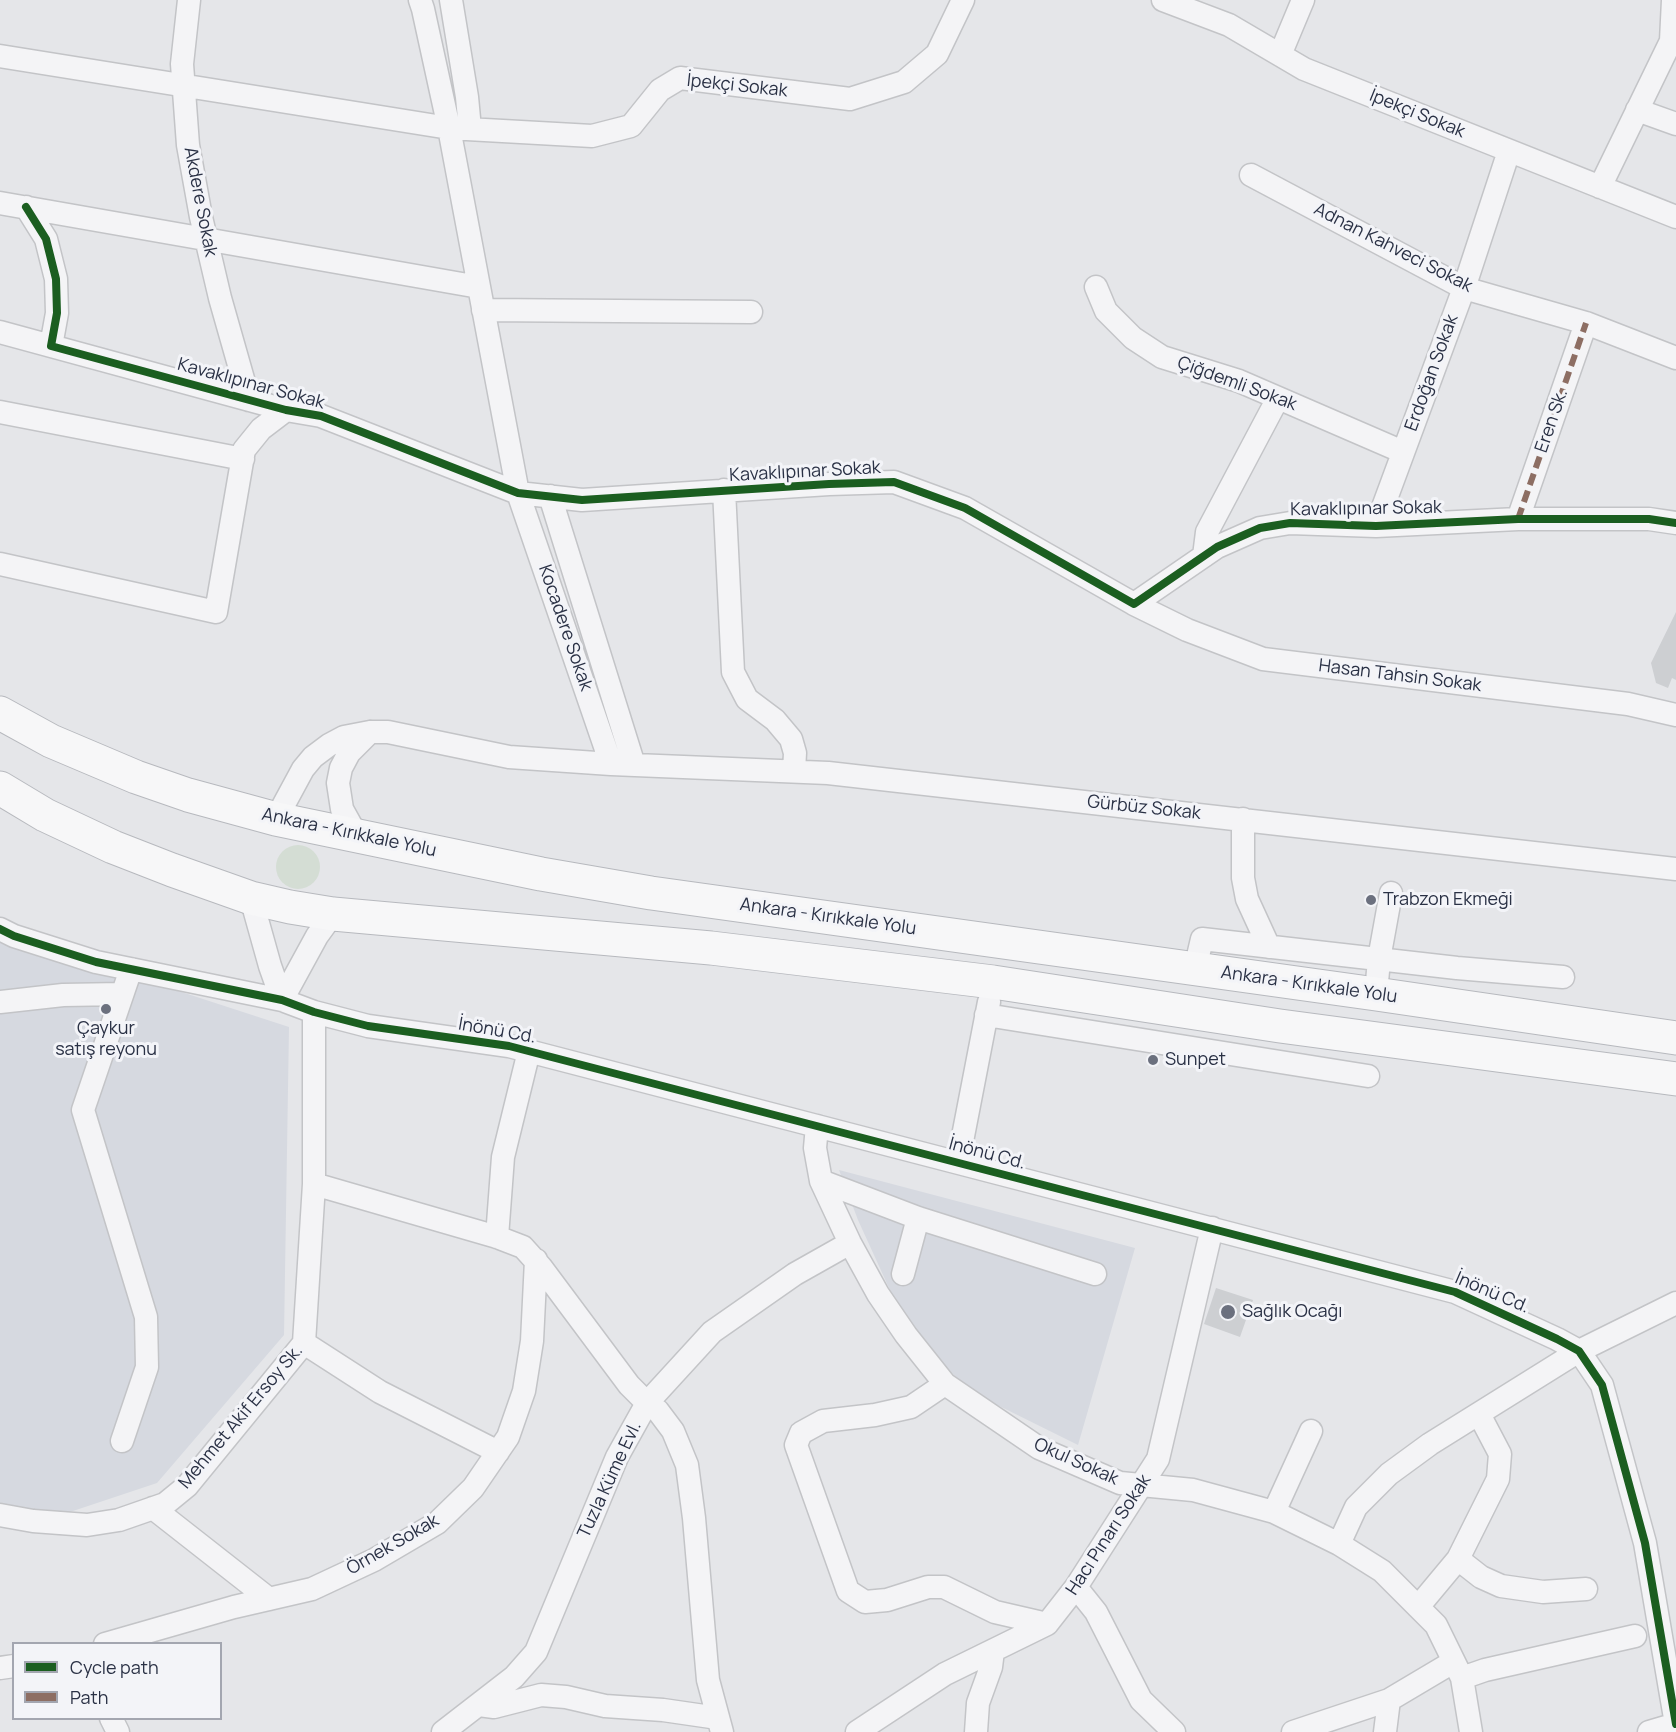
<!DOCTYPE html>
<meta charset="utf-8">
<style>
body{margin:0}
#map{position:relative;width:1676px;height:1732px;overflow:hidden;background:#e5e6e9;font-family:Manrope,sans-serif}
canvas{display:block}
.legend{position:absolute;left:12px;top:1642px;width:210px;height:78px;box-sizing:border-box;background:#f3f4f8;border:2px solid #a3a6b0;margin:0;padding:8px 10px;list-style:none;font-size:18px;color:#2a3145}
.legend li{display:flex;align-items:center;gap:12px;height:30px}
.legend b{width:30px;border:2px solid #a3a6b0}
</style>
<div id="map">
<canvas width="1676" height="1732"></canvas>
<ul class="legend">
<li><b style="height:8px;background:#1b5e20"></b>Cycle path</li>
<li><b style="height:8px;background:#8d6e63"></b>Path</li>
</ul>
</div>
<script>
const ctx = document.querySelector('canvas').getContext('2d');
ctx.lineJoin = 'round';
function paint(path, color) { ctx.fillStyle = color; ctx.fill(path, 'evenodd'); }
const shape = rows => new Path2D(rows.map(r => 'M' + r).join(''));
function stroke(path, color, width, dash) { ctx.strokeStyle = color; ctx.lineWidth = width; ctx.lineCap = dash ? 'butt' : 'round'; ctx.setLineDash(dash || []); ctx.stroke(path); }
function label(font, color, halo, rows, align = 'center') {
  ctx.font = font + ' Manrope,sans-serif'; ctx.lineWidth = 6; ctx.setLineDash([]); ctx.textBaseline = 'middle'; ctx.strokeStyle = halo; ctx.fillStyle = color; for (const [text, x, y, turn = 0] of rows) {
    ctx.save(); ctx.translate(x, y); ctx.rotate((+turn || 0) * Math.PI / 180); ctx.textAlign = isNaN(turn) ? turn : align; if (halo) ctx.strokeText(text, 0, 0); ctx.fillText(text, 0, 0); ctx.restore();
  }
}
const built = shape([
 [0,937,160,985,289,1027,284,1335,157,1483,58,1516,0,1504],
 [839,1170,1135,1248,1078,1445,969,1391,905,1323,858,1220]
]);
const green = shape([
 '276 867a22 22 0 1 1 44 0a22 22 0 1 1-44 0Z'
]);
const building = shape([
 [1676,612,1676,680,1672,678,1668,688,1656,683,1651,663],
 [1216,1288,1253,1300,1240,1337,1204,1324]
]);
const minor = shape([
 [189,0,182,64,188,145,201,217,220,298,249,400],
 [420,0,423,9,449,128,518,493,611,764],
 [451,0,467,97,470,129],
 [1163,0,1229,25,1304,69,1676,217],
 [1280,55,1303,0],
 [0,56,449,128,592,136,631,126,660,90,680,78,850,99,904,82,937,54,963,0],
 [1637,110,1676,124],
 [1251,175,1464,288,1586,323,1676,358],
 [1600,187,1671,41,1673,0],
 [0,203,479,287],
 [26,207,46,239,56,279,57,313,51,346],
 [1096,287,1106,311,1133,338,1162,357,1239,381,1403,452],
 [483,310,751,312],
 [0,332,286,410,321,416,518,493,582,500,829,484,894,482,965,508,1134,604,1217,547,1260,528,1290,523,1376,526,1518,519,1649,519,1676,523],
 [0,412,243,459],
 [724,490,733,672,747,699,775,720,791,739,795,753,794,771],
 [550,496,634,765],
 [1518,519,1586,323],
 [1376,526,1464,288,1509,151],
 [1204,556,1207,532,1278,398],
 [0,564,216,612,244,450,261,429,286,410],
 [1134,604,1187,630,1263,659,1628,704,1676,715],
 [276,819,303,769,313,757,329,745,344,737,370,732,388,732,509,757,611,764,828,773,1676,869],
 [1243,819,1243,878,1247,899,1269,947],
 [357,836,342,809,338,783,341,768,349,753,370,732],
 [251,898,270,966,282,1000],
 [0,929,14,936,96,962,282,1000,314,1012,368,1026,509,1046,1455,1292,1557,1339,1579,1351,1602,1385,1645,1543,1676,1724],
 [1195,969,1202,939,1457,968,1563,977],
 [1376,994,1379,959,1391,893],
 [282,1000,317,936,333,914],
 [0,1002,63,995,122,994],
 [986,1015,1368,1076],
 [817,1126,815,1148,821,1181,850,1243,878,1294,906,1335,945,1384,1039,1448,1120,1483,1193,1490,1274,1512,1339,1544,1382,1571,1436,1625,1462,1678,1471,1732],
 [958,1162,989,1002],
 [821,1181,918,1218,1095,1274],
 [314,1184,497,1237,523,1247,541,1267,629,1385,647,1403,658,1411,673,1431,687,1465,694,1518,708,1680,722,1732],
 [497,1237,503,1157,529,1051],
 [903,1274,918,1218],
 [304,1343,380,1392,498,1452],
 [945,1384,911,1407,875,1415,823,1421,801,1433,796,1445,848,1591,865,1602,887,1600,928,1587,944,1587,995,1612,1047,1624],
 [122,1441,147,1367,146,1317,83,1110,131,969],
 [153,1508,269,1599],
 [1274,1512,1311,1431],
 [0,1515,33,1521,87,1525,119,1520,165,1504,187,1486,304,1343,314,1184,314,1012],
 [1339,1544,1356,1507,1389,1474,1430,1444,1579,1351,1676,1303],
 [1458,1559,1481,1577,1501,1586,1543,1592,1586,1589],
 [1076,1587,1096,1612,1141,1700,1174,1732],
 [1418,1607,1458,1559,1498,1479,1500,1454,1479,1414],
 [105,1644,234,1607,312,1589,374,1560,437,1523,473,1488,508,1437,524,1391,532,1341,536,1260],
 [0,1668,14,1666],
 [1462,1678,1485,1670,1635,1636],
 [479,1705,494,1707,541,1695,566,1697,605,1706,663,1710,718,1718],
 [111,1718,118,1732],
 [443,1732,514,1677,536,1652,617,1457,647,1403,712,1332,795,1274,850,1243],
 [857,1732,945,1674,1047,1624,1076,1587,1158,1459,1212,1228],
 [976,1732,978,1703,991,1667,993,1651],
 [1293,1732,1389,1700,1453,1662],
 [1385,1732,1389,1700],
 [1649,1732,1676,1724]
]);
const highway = shape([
 [0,713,51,741,136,777,188,795,276,819,541,874,651,893,1376,994,1676,1038],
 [0,788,45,815,113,847,172,870,251,898,290,907,333,914,711,948,993,982,1280,1026,1676,1079]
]);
const quiet = shape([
 [1518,519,1586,323]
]);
const cycleway = shape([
 [26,207,46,239,56,279,57,313,51,346,286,410,321,416,518,493,582,500,829,484,894,482,965,508,1134,604,1217,547,1260,528,1290,523,1376,526,1518,519,1649,519,1676,523],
 [0,929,14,936,96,962,282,1000,314,1012,368,1026,509,1046,1455,1292,1557,1339,1579,1351,1602,1385,1645,1543,1676,1724]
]);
const markers = [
 [1371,900,6,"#6b707e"],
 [106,1009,6,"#6b707e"],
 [1153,1060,6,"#6b707e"],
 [1228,1312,8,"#6b707e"]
];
const streetNames = [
 ["İpekçi Sokak",737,86,6],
 ["İpekçi Sokak",1417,114,22],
 ["Akdere Sokak",200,202,79],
 ["Adnan Kahveci Sokak",1393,248,27],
 ["Erdoğan Sokak",1432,373,-70],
 ["Kavaklıpınar Sokak",251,384,15],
 ["Çiğdemli Sokak",1237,384,20],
 ["Eren Sk.",1552,421,-71],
 ["Kavaklıpınar Sokak",805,472,-3],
 ["Kavaklıpınar Sokak",1366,509,-1],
 ["Kocadere Sokak",565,628,71],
 ["Hasan Tahsin Sokak",1400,676,7],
 ["Gürbüz Sokak",1144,808,6],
 ["Ankara - Kırıkkale Yolu",349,833,12],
 ["Ankara - Kırıkkale Yolu",828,917,8],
 ["Ankara - Kırıkkale Yolu",1309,985,8],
 ["İnönü Cd.",497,1031,10],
 ["İnönü Cd.",987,1154,15],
 ["İnönü Cd.",1492,1293,23],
 ["Mehmet Akif Ersoy Sk.",241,1417,-50],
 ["Okul Sokak",1076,1462,24],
 ["Tuzla Küme Evl.",610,1480,-65],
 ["Hacı Pınarı Sokak",1109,1535,-57],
 ["Örnek Sokak",393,1545,-30]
];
const poiNames = [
 ["Trabzon Ekmeği",1383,900],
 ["Çaykur",106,1029,"center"],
 ["satış reyonu",106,1050,"center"],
 ["Sunpet",1165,1060],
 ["Sağlık Ocağı",1242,1312]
];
paint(built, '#d6d9e0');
paint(green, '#d4ddd4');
paint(building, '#cdcfd2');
stroke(minor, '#c3c4c7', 25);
stroke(highway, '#b7b9be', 35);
stroke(minor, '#f4f4f6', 22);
stroke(highway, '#f7f7f8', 33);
stroke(quiet, '#8d6e63', 6, [12, 6]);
stroke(cycleway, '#1b5e20', 8);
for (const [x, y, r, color] of markers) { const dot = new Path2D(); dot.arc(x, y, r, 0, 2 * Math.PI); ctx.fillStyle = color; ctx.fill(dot); stroke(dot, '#f3f4f8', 2); }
label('18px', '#2a3145', '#f3f4f8', streetNames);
label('18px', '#2a3145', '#f3f4f8', poiNames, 'left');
</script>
